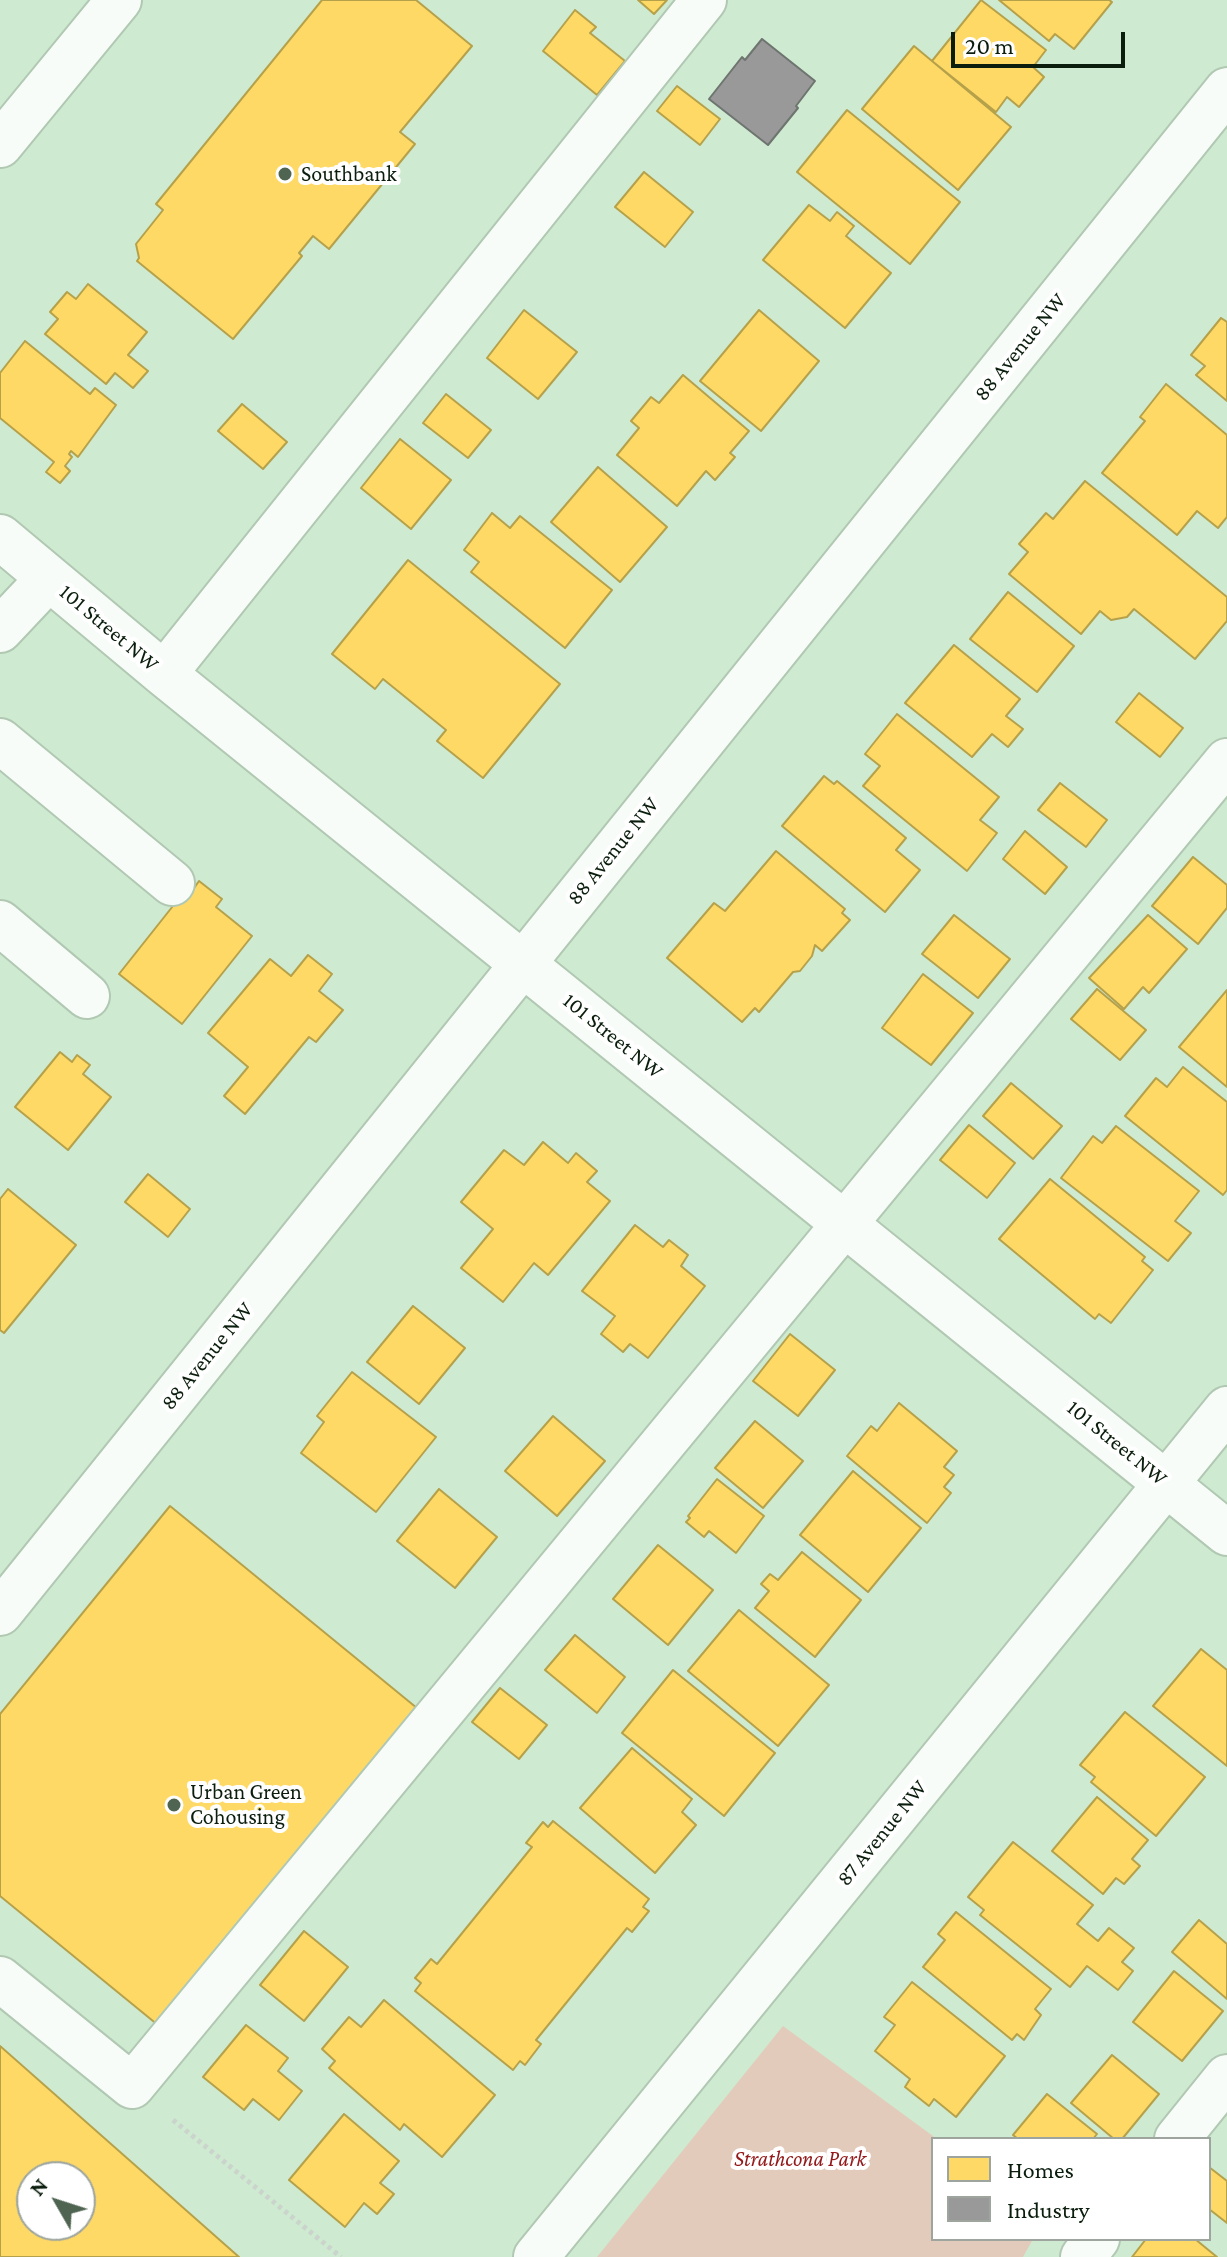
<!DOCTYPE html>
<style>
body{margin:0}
#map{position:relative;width:1227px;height:2257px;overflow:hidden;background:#ceead0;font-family:"Crimson Pro",serif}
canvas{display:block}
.legend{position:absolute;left:931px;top:2137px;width:280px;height:104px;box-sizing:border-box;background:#fff;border:2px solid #9da59e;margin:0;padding:10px 14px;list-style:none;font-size:24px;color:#0b1e0d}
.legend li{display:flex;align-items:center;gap:16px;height:40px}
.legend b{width:40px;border:2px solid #9da59e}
.north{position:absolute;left:16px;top:2161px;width:80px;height:80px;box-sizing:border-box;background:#fff;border:2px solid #9da59e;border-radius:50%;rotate:309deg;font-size:22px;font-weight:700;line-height:32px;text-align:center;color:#0b1e0d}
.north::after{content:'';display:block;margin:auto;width:28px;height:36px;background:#4f6551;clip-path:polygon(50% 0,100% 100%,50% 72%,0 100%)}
.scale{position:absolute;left:951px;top:32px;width:174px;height:36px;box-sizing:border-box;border:4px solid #0b1e0d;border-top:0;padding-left:10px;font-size:24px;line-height:28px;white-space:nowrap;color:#0b1e0d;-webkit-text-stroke:6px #fff;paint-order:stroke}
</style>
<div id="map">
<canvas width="1227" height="2257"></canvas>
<ul class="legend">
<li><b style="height:22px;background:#ffd966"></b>Homes</li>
<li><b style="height:22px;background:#999"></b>Industry</li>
</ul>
<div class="north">N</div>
<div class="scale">20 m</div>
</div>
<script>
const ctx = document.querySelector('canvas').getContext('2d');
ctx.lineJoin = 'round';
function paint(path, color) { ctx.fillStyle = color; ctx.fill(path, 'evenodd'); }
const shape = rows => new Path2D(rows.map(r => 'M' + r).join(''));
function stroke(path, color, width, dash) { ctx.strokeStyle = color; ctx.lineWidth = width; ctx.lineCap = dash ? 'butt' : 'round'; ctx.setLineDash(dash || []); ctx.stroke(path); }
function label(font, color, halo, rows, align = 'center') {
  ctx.font = font + ' "Crimson Pro",serif'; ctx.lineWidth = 8; ctx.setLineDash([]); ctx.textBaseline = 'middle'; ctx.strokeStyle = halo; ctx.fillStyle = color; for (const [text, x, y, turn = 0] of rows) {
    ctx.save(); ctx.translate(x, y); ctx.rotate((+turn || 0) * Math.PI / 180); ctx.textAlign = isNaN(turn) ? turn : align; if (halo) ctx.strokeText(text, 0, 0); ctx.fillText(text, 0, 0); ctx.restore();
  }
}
const green = shape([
 [783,2026,937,2139,933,2139,933,2239,1033,2239,1023,2257,597,2257]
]);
const homes = shape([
 [322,0,416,0,472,46,400,132,415,144,329,249,313,236,299,253,302,256,233,339,137,261,139,258,136,244,163,210,156,204,322,0],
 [638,0,667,0,654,14,638,0],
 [981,0,1046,50,1033,67,1044,77,1019,107,1007,97,996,112,932,61,981,0],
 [999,0,1109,0,1112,2,1074,49,1055,34,1049,41,999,0],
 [575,10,596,27,590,33,625,61,597,95,543,51,575,10],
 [914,46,1011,127,958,190,862,109,914,46],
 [677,86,720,119,700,145,657,111,677,86],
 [847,110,960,202,910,264,797,172,847,110],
 [644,172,693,212,665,247,615,207,644,172],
 [809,205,830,221,837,212,854,226,846,236,891,273,845,328,763,260,809,205],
 [88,284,147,332,128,355,148,371,133,388,115,373,106,384,45,334,58,319,50,312,67,292,76,299,88,284],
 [524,310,577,352,538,399,487,358,524,310],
 [759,310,819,361,761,431,700,381,759,310],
 [1221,318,1227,322,1227,401,1196,375,1205,366,1191,355,1221,318],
 [25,341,90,394,95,388,116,405,78,457,71,451,69,454,72,457,65,466,70,471,60,483,46,472,54,462,0,418,0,373,25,341],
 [683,375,749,431,730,453,735,457,715,480,706,471,677,506,617,455,639,428,631,421,651,397,659,403,683,375],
 [1166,384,1227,435,1227,517,1218,528,1197,511,1177,535,1102,473,1145,421,1140,417,1166,384],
 [446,394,491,430,468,458,423,423,446,394],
 [242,404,287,442,263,469,218,431,242,404],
 [400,439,451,480,411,529,361,488,400,439],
 [598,467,667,527,620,582,551,522,598,467],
 [1085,481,1227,597,1227,621,1195,659,1134,609,1127,617,1111,620,1100,611,1081,634,1009,574,1028,552,1019,544,1046,513,1053,519,1085,481],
 [492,513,510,528,520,516,612,590,565,648,471,572,479,562,464,550,492,513],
 [408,560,560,684,483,778,437,741,446,730,383,679,375,689,332,654,408,560],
 [1008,592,1074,646,1037,692,970,639,1008,592],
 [954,645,1020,699,1006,716,1023,729,1008,747,992,734,972,757,905,703,954,645],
 [1139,693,1183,728,1160,757,1116,722,1139,693],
 [897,714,999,797,980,820,997,833,967,871,863,786,880,766,865,754,897,714],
 [824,776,834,784,837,781,906,838,896,850,920,870,885,912,782,826,824,776],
 [1060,783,1107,820,1086,847,1038,810,1060,783],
 [1025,831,1067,867,1045,894,1003,859,1025,831],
 [776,851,845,909,842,913,850,920,822,951,815,945,812,956,800,971,793,972,759,1012,755,1008,742,1022,667,958,714,903,725,911,776,851],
 [1193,857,1227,885,1227,908,1198,944,1152,906,1193,857],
 [199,881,222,899,216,907,252,936,182,1024,119,974,188,887,192,891,199,881],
 [954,915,1010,959,978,998,922,954,954,915],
 [1148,915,1187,949,1149,993,1143,987,1124,1009,1089,978,1148,915],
 [308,955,332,974,319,991,343,1010,316,1042,309,1037,245,1114,224,1096,248,1067,208,1033,270,959,291,976,308,955],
 [923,974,973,1013,931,1065,882,1028,923,974],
 [1097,989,1146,1030,1120,1060,1071,1019,1097,989],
 [1227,990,1227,1087,1179,1047,1227,990],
 [60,1052,72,1062,77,1055,90,1065,83,1074,111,1097,68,1150,15,1107,60,1052],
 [1183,1067,1227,1102,1227,1190,1223,1195,1125,1116,1156,1078,1167,1087,1183,1067],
 [1011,1083,1062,1126,1033,1159,983,1116,1011,1083],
 [969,1125,1015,1163,987,1198,940,1160,969,1125],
 [1116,1126,1199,1191,1175,1221,1191,1233,1168,1261,1061,1178,1093,1136,1102,1143,1116,1126],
 [543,1142,568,1163,576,1153,597,1171,587,1182,610,1201,548,1275,534,1263,503,1302,461,1268,493,1229,461,1202,504,1150,524,1165,543,1142],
 [148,1174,190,1209,168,1237,125,1202,148,1174],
 [1050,1179,1145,1257,1142,1261,1153,1270,1111,1323,1099,1314,1095,1319,999,1239,1050,1179],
 [8,1189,76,1245,4,1333,0,1330,0,1199,8,1189],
 [635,1225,663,1247,669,1240,688,1255,681,1266,705,1286,648,1358,630,1344,623,1352,601,1334,615,1316,582,1291,635,1225],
 [413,1306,465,1348,419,1404,367,1362,413,1306],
 [790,1334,835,1370,798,1416,753,1381,790,1334],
 [352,1372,436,1437,376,1512,301,1453,324,1422,317,1416,352,1372],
 [899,1403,957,1451,944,1467,954,1475,944,1487,951,1493,927,1523,847,1456,871,1426,877,1431,899,1403],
 [553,1416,605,1461,557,1516,505,1471,553,1416],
 [755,1421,803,1461,763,1508,715,1468,755,1421],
 [853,1471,921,1528,868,1592,800,1535,853,1471],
 [717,1479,764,1516,736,1553,709,1531,704,1537,686,1522,690,1518,688,1516,717,1479],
 [439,1489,497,1537,455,1588,397,1541,439,1489],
 [170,1506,423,1713,164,2030,0,1896,0,1714,170,1506],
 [658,1545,713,1590,668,1645,613,1599,658,1545],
 [802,1552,861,1600,815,1657,755,1608,769,1591,761,1584,770,1574,778,1580,802,1552],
 [739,1610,829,1685,778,1746,688,1671,739,1610],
 [575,1635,625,1677,597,1713,545,1670,575,1635],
 [1201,1649,1227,1670,1227,1766,1153,1706,1201,1649],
 [673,1670,775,1753,724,1816,622,1733,673,1670],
 [500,1688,547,1725,519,1759,472,1722,500,1688],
 [1125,1712,1205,1777,1156,1836,1091,1782,1095,1777,1080,1765,1125,1712],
 [632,1748,692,1799,682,1812,696,1825,655,1873,580,1808,632,1748],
 [1097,1797,1148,1840,1132,1859,1140,1866,1124,1884,1116,1878,1103,1894,1052,1851,1097,1797],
 [553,1821,649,1899,643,1907,649,1911,632,1932,627,1928,536,2040,541,2044,525,2065,520,2061,513,2070,415,1991,421,1983,415,1978,431,1959,437,1964,532,1847,526,1843,543,1822,548,1827,553,1821],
 [1013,1842,1093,1905,1077,1924,1098,1941,1109,1928,1134,1948,1122,1962,1133,1971,1118,1990,1087,1966,1070,1987,980,1915,984,1910,968,1897,1013,1842],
 [956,1912,1051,1989,1035,2009,1041,2015,1024,2040,1017,2034,1012,2040,923,1967,945,1940,938,1934,956,1912],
 [1199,1920,1227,1944,1227,1999,1172,1952,1199,1920],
 [304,1931,348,1967,304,2021,260,1985,304,1931],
 [1174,1971,1223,2011,1182,2061,1133,2022,1174,1971],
 [912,1982,1005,2056,956,2117,934,2099,929,2106,905,2087,910,2079,875,2051,895,2025,884,2017,912,1982],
 [384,2000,495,2095,442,2157,404,2124,400,2130,329,2068,335,2061,322,2049,349,2017,361,2027,384,2000],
 [246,2025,288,2058,278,2071,302,2091,279,2120,253,2099,244,2110,203,2077,246,2025],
 [0,2046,239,2257,0,2257,0,2046],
 [32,2177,80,2177,80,2225,32,2225,32,2177],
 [1112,2055,1159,2094,1122,2139,1114,2139,1071,2103,1112,2055],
 [1047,2094,1097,2134,1093,2139,1018,2139,1013,2135,1047,2094],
 [344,2114,399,2161,380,2183,394,2194,377,2214,364,2203,345,2227,289,2180,344,2114],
 [1209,2167,1227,2181,1227,2223,1209,2209,1209,2167],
 [1146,2239,1195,2239,1217,2257,1132,2257,1146,2239]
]);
const industry = shape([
 [762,39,815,81,796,106,798,108,768,145,709,99,742,57,745,60,762,39]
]);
const path = shape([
 [173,2120,341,2257]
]);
const minor = shape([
 [0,145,119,0],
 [0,537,164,674,1227,1533],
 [0,630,49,578],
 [164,674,704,0],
 [0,741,172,883],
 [0,923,87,996],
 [0,1613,1227,90],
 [0,1979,132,2086,1227,761],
 [1177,2139,1227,2077],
 [536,2257,1227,1409],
 [1083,2257,1097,2239]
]);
const markers = [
 [285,174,8,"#4f6551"],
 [174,1805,8,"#4f6551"]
];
const poiNames = [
 ["Southbank",301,174],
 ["Urban Green",190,1792],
 ["Cohousing",190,1817]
];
const streetNames = [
 ["88 Avenue NW",1020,347,-51],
 ["101 Street NW",109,628,40],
 ["88 Avenue NW",613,851,-51],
 ["101 Street NW",613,1036,39],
 ["88 Avenue NW",207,1356,-51],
 ["101 Street NW",1117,1443,39],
 ["87 Avenue NW",882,1833,-51]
];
const parkNames = [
 ["Strathcona Park",800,2159]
];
paint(green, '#e3cbbb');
paint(homes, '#ffd966');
stroke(homes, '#b6a14b', 2);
paint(industry, '#999');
stroke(industry, '#6e746f', 2);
stroke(minor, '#b1c8b3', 48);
stroke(path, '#cbd4cc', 5, [4, 4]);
stroke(minor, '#f8fcf8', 44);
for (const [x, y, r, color] of markers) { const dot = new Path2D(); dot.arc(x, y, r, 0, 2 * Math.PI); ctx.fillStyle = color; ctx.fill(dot); stroke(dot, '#fff', 3); }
label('22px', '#0b1e0d', '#fff', poiNames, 'left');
label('22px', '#0b1e0d', '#fff', streetNames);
label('italic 22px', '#93191a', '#fff', parkNames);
</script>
